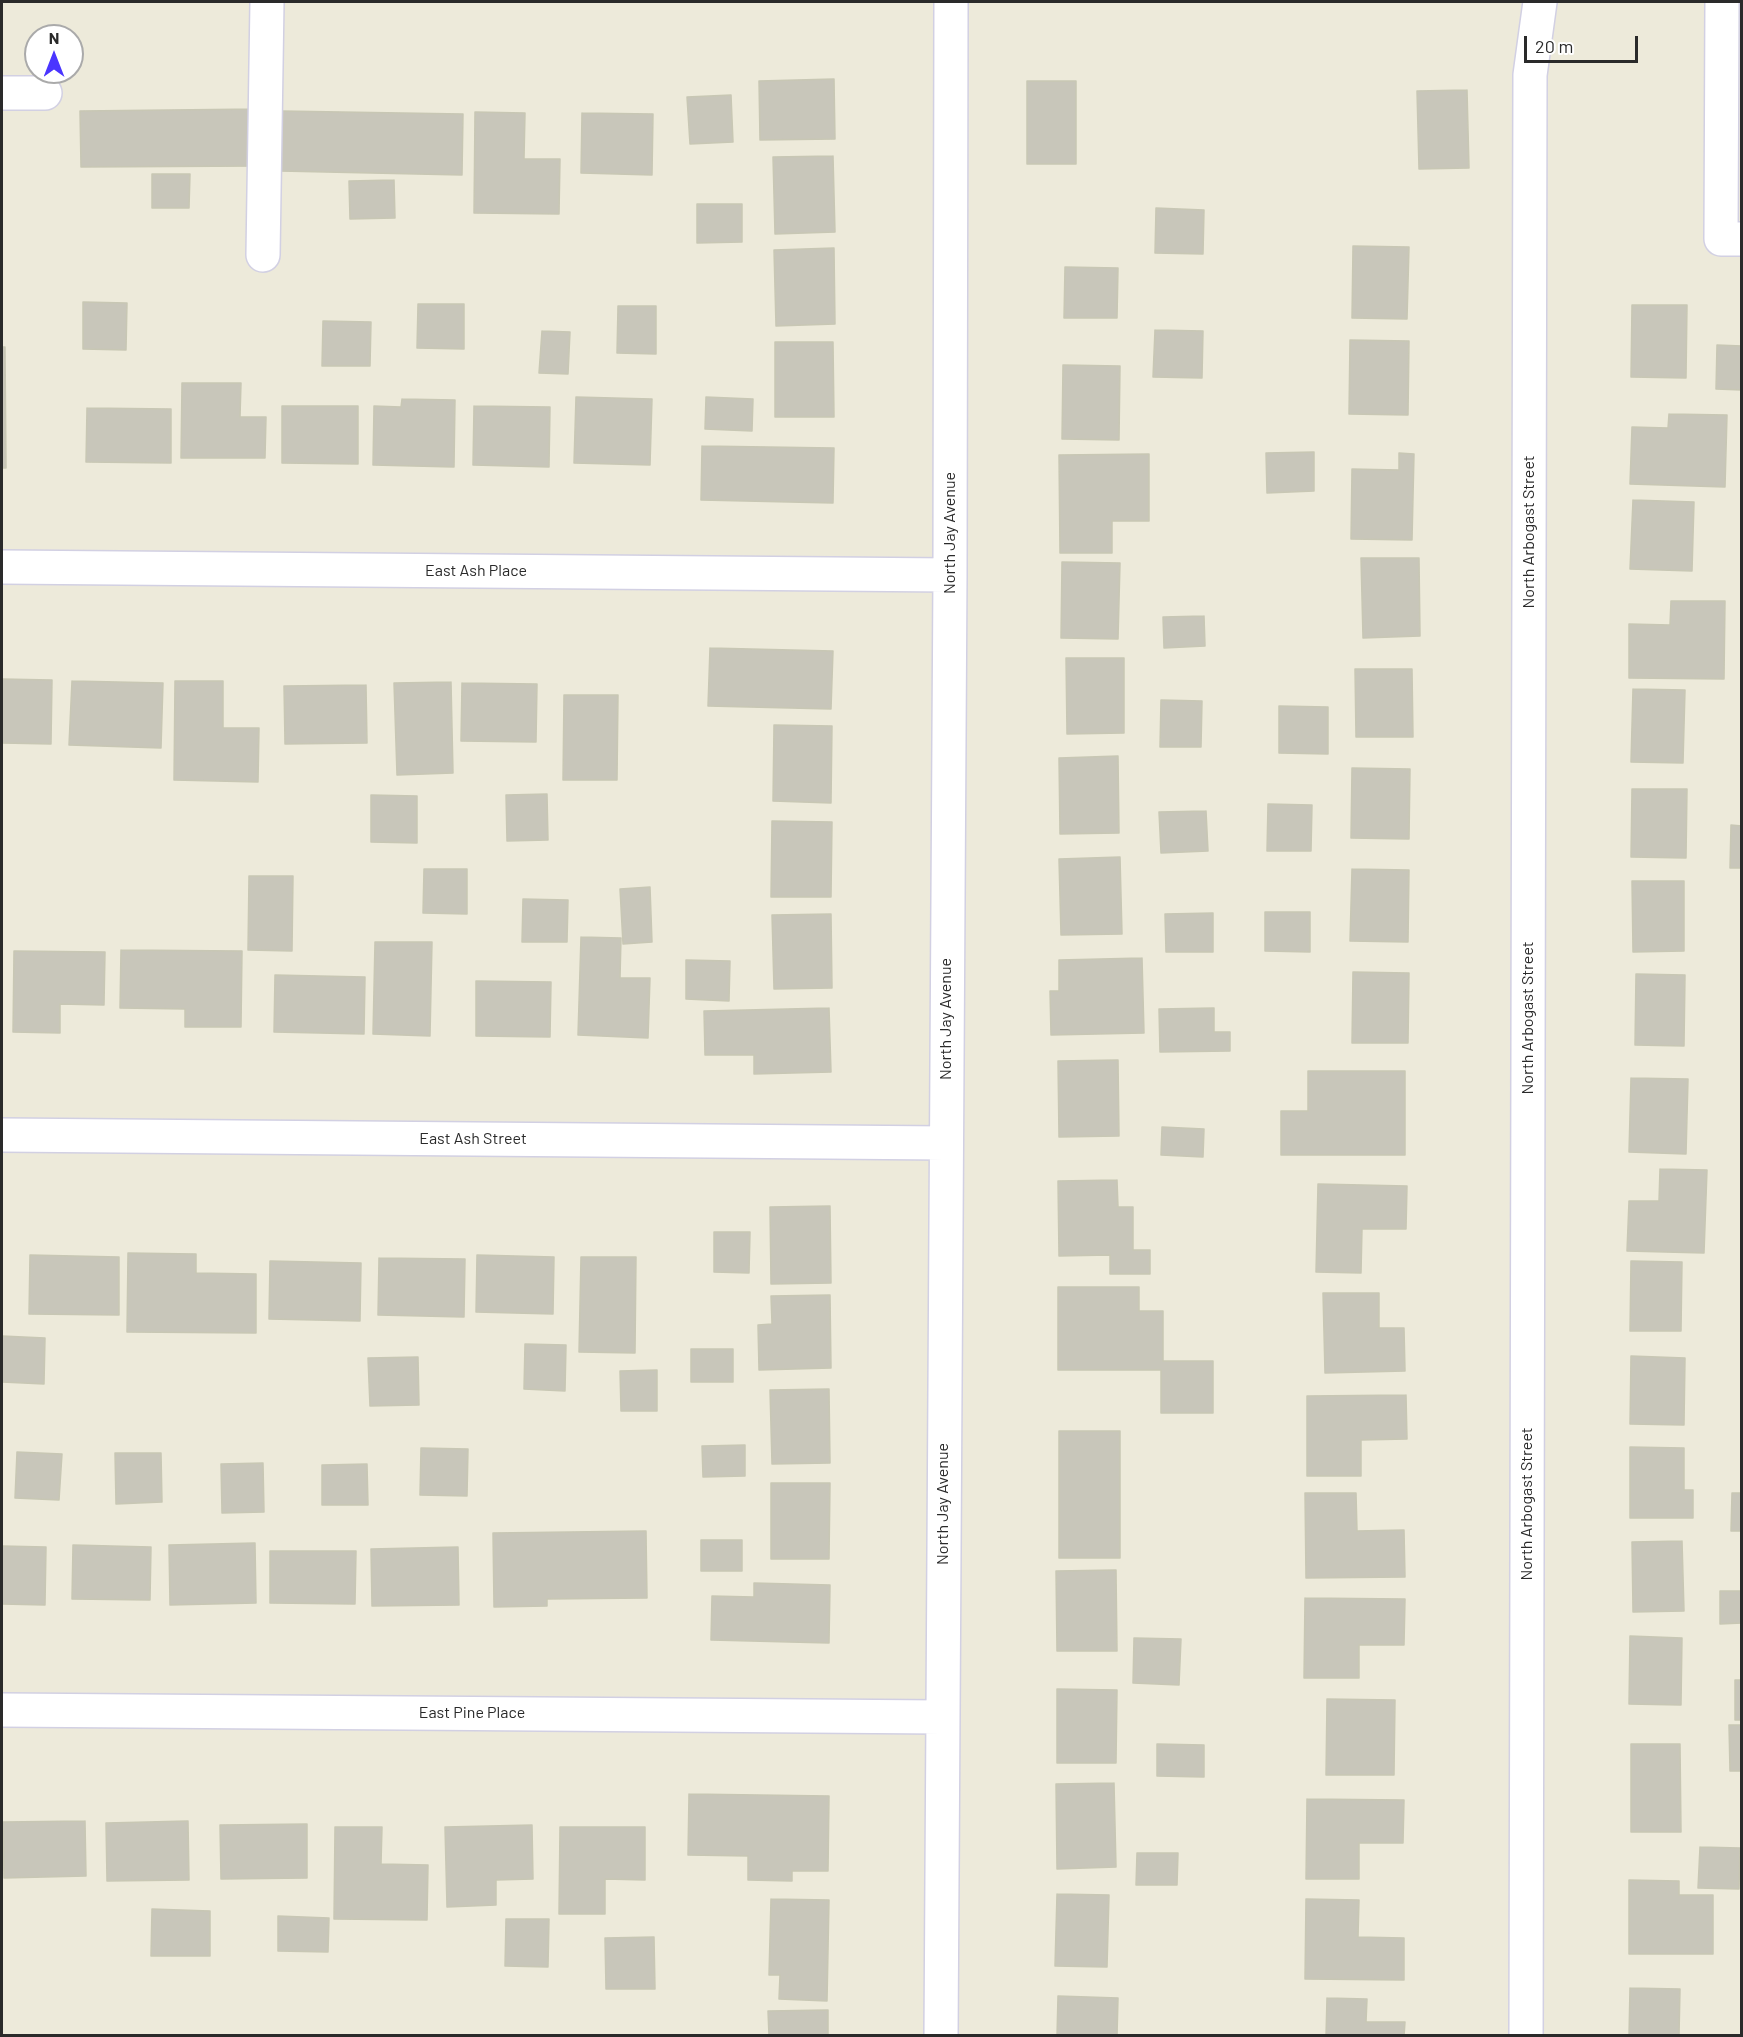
<!DOCTYPE html>
<style>
body{margin:0}
#map{position:relative;width:1743px;height:2037px;overflow:hidden;background:#edeada;font-family:Barlow,sans-serif}
canvas{display:block}
.frame{position:absolute;inset:0;border:3px solid #2a2a2a;pointer-events:none}
.north{position:absolute;left:24px;top:24px;width:60px;height:60px;box-sizing:border-box;background:#fff;border:2px solid #aaa;border-radius:50%;rotate:0deg;font-size:16px;font-weight:700;line-height:24px;text-align:center;color:#2a2a2a}
.north::after{content:'';display:block;margin:auto;width:21px;height:27px;background:#4a35ff;clip-path:polygon(50% 0,100% 100%,50% 72%,0 100%)}
.scale{position:absolute;left:1524px;top:36px;width:114px;height:27px;box-sizing:border-box;border:3px solid #2a2a2a;border-top:0;padding-left:8px;font-size:18px;line-height:21px;white-space:nowrap;color:#2a2a2a;-webkit-text-stroke:4px #fff;paint-order:stroke}
</style>
<div id="map">
<canvas width="1743" height="2037"></canvas>
<div class="frame"></div>
<div class="north">N</div>
<div class="scale">20 m</div>
</div>
<script>
const ctx = document.querySelector('canvas').getContext('2d');
ctx.lineJoin = 'round';
function paint(path, color) { ctx.fillStyle = color; ctx.fill(path, 'evenodd'); }
const shape = rows => new Path2D(rows.map(r => 'M' + r).join(''));
function stroke(path, color, width, dash) { ctx.strokeStyle = color; ctx.lineWidth = width; ctx.lineCap = dash ? 'butt' : 'round'; ctx.setLineDash(dash || []); ctx.stroke(path); }
function label(font, color, halo, rows, align = 'center') {
  ctx.font = font + ' Barlow,sans-serif'; ctx.lineWidth = 4.5; ctx.setLineDash([]); ctx.textBaseline = 'middle'; ctx.strokeStyle = halo; ctx.fillStyle = color; for (const [text, x, y, turn = 0] of rows) {
    ctx.save(); ctx.translate(x, y); ctx.rotate((+turn || 0) * Math.PI / 180); ctx.textAlign = isNaN(turn) ? turn : align; if (halo) ctx.strokeText(text, 0, 0); ctx.fillText(text, 0, 0); ctx.restore();
  }
}
const building = shape([
 [834,79,835,139,760,140,759,81,834,79],
 [1027,81,1076,81,1076,164,1027,164,1027,81],
 [1467,90,1469,168,1419,169,1417,91,1467,90],
 [731,95,733,142,690,144,687,97,731,95],
 [258,109,259,166,81,167,80,111,258,109],
 [281,111,463,114,462,175,280,171,281,111],
 [475,112,525,113,524,159,560,159,559,214,474,213,475,112],
 [582,113,653,114,652,175,581,173,582,113],
 [833,156,835,232,775,234,773,157,833,156],
 [152,174,190,174,189,208,152,208,152,174],
 [394,180,395,218,350,219,349,181,394,180],
 [697,204,742,204,742,242,697,243,697,204],
 [1156,208,1204,210,1203,254,1155,253,1156,208],
 [1353,246,1409,247,1407,319,1352,318,1353,246],
 [834,248,835,324,776,326,774,250,834,248],
 [1065,267,1118,268,1117,318,1064,318,1065,267],
 [83,302,127,303,126,350,83,349,83,302],
 [418,304,464,304,464,349,417,348,418,304],
 [1632,305,1687,305,1686,378,1631,377,1632,305],
 [618,306,656,306,656,354,617,353,618,306],
 [323,321,371,322,370,366,322,366,323,321],
 [1155,330,1203,331,1202,378,1153,377,1155,330],
 [542,331,570,332,568,374,539,373,542,331],
 [1350,340,1409,341,1408,415,1349,414,1350,340],
 [775,342,833,342,834,417,775,417,775,342],
 [1717,345,1742,346,1742,390,1716,389,1717,345],
 [2,347,5,347,6,468,2,468,2,347],
 [1063,365,1120,366,1119,440,1062,439,1063,365],
 [182,383,241,383,240,417,266,417,265,458,181,458,182,383],
 [576,397,652,399,650,465,574,463,576,397],
 [706,397,753,399,752,431,705,429,706,397],
 [402,399,455,400,454,467,373,465,374,406,401,407,402,399],
 [282,406,358,406,358,464,282,463,282,406],
 [474,406,550,407,549,467,473,465,474,406],
 [87,408,171,409,171,463,86,462,87,408],
 [1669,414,1727,415,1725,487,1630,484,1632,427,1668,428,1669,414],
 [702,446,834,448,833,503,701,500,702,446],
 [1314,452,1314,491,1267,493,1266,453,1314,452],
 [1399,453,1414,454,1412,540,1351,539,1352,469,1399,470,1399,453],
 [1149,454,1149,521,1112,521,1112,553,1060,553,1059,455,1149,454],
 [1633,500,1694,502,1692,571,1630,569,1633,500],
 [1361,558,1419,558,1420,636,1363,638,1361,558],
 [1062,562,1120,563,1118,639,1061,638,1062,562],
 [1671,601,1725,601,1724,679,1629,678,1629,624,1670,625,1671,601],
 [1204,616,1205,646,1164,648,1163,617,1204,616],
 [710,648,833,651,831,709,708,706,710,648],
 [1066,658,1124,658,1124,733,1067,734,1066,658],
 [1355,669,1412,669,1413,737,1356,737,1355,669],
 [2,679,52,680,51,744,2,743,2,679],
 [72,681,163,683,161,748,69,745,72,681],
 [175,681,223,681,223,728,259,728,258,782,174,780,175,681],
 [451,682,453,773,397,775,394,683,451,682],
 [462,683,537,684,536,742,461,741,462,683],
 [366,685,367,743,285,744,284,686,366,685],
 [1633,689,1685,690,1683,763,1631,762,1633,689],
 [564,695,618,695,617,780,563,780,564,695],
 [1161,700,1202,701,1201,747,1160,747,1161,700],
 [1279,706,1328,707,1328,754,1279,753,1279,706],
 [774,725,832,726,831,803,773,801,774,725],
 [1118,756,1119,833,1060,834,1059,758,1118,756],
 [1352,768,1410,769,1409,839,1351,838,1352,768],
 [1632,789,1687,789,1686,858,1631,857,1632,789],
 [547,794,548,840,507,841,506,795,547,794],
 [371,795,417,796,417,843,371,842,371,795],
 [1268,804,1312,805,1311,851,1267,851,1268,804],
 [1206,811,1208,851,1161,853,1159,812,1206,811],
 [772,821,832,822,831,897,771,897,772,821],
 [1731,825,1742,826,1742,868,1730,868,1731,825],
 [1120,857,1122,934,1061,935,1059,859,1120,857],
 [424,869,467,869,467,914,423,913,424,869],
 [1352,869,1409,870,1408,942,1350,941,1352,869],
 [249,876,293,876,292,951,248,950,249,876],
 [1632,881,1684,881,1684,951,1633,952,1632,881],
 [650,887,652,942,623,944,620,889,650,887],
 [523,899,568,900,567,942,522,942,523,899],
 [1265,912,1310,912,1310,952,1265,951,1265,912],
 [1213,913,1213,952,1166,952,1165,914,1213,913],
 [831,914,832,988,774,989,772,915,831,914],
 [581,937,621,938,620,978,650,978,648,1038,578,1035,581,937],
 [375,942,432,942,430,1036,373,1034,375,942],
 [121,950,242,951,241,1027,185,1027,185,1009,120,1008,121,950],
 [14,951,105,952,104,1005,60,1004,60,1033,13,1032,14,951],
 [1142,958,1144,1033,1051,1035,1050,991,1059,991,1059,960,1142,958],
 [686,960,730,961,729,1001,686,999,686,960],
 [1353,972,1409,973,1408,1043,1352,1043,1353,972],
 [1636,974,1685,975,1684,1046,1635,1045,1636,974],
 [275,975,365,977,364,1034,274,1032,275,975],
 [476,981,551,982,550,1037,476,1036,476,981],
 [829,1008,831,1072,754,1074,754,1055,705,1055,704,1011,829,1008],
 [1214,1008,1214,1032,1230,1032,1230,1051,1160,1052,1159,1009,1214,1008],
 [1118,1060,1119,1136,1059,1137,1058,1061,1118,1060],
 [1308,1071,1405,1071,1405,1155,1281,1155,1281,1111,1308,1111,1308,1071],
 [1631,1078,1688,1079,1686,1154,1629,1152,1631,1078],
 [1162,1127,1204,1129,1203,1157,1161,1155,1162,1127],
 [1660,1169,1707,1170,1704,1253,1627,1251,1629,1201,1659,1201,1660,1169],
 [1117,1180,1118,1207,1133,1207,1133,1250,1150,1250,1150,1274,1110,1274,1110,1255,1059,1256,1058,1181,1117,1180],
 [1318,1184,1407,1186,1406,1229,1362,1229,1361,1273,1316,1272,1318,1184],
 [830,1206,831,1283,771,1284,770,1207,830,1206],
 [714,1232,750,1232,749,1273,714,1272,714,1232],
 [128,1253,196,1254,196,1273,256,1274,256,1333,127,1332,128,1253],
 [30,1255,119,1257,119,1315,29,1314,30,1255],
 [477,1255,554,1257,553,1314,476,1312,477,1255],
 [581,1257,636,1257,635,1353,579,1352,581,1257],
 [379,1258,465,1259,464,1317,378,1315,379,1258],
 [270,1261,361,1263,360,1321,269,1319,270,1261],
 [1631,1261,1682,1262,1681,1331,1630,1331,1631,1261],
 [1058,1287,1139,1287,1139,1311,1163,1311,1163,1361,1213,1361,1213,1413,1161,1413,1161,1370,1058,1370,1058,1287],
 [1323,1293,1379,1293,1379,1328,1404,1328,1405,1371,1325,1373,1323,1293],
 [830,1295,831,1368,759,1370,758,1325,772,1324,771,1296,830,1295],
 [2,1336,45,1338,44,1384,2,1382,2,1336],
 [525,1344,566,1345,565,1391,524,1389,525,1344],
 [691,1349,733,1349,733,1382,691,1382,691,1349],
 [1631,1356,1685,1358,1684,1425,1630,1424,1631,1356],
 [418,1357,419,1405,370,1406,368,1358,418,1357],
 [657,1370,657,1411,621,1411,620,1371,657,1370],
 [829,1389,830,1463,772,1464,770,1390,829,1389],
 [1406,1395,1407,1439,1361,1440,1361,1476,1307,1476,1307,1396,1406,1395],
 [1059,1431,1120,1431,1120,1558,1059,1558,1059,1431],
 [745,1445,745,1476,703,1477,702,1446,745,1445],
 [1630,1447,1684,1448,1684,1490,1693,1490,1693,1518,1630,1518,1630,1447],
 [421,1448,468,1449,467,1496,420,1495,421,1448],
 [17,1452,62,1454,59,1500,15,1498,17,1452],
 [115,1453,161,1453,162,1502,116,1504,115,1453],
 [263,1463,264,1512,222,1513,221,1464,263,1463],
 [367,1464,368,1505,322,1505,322,1465,367,1464],
 [771,1483,830,1483,829,1559,771,1559,771,1483],
 [1305,1493,1356,1493,1357,1531,1404,1530,1405,1577,1306,1578,1305,1493],
 [1732,1493,1742,1493,1742,1531,1731,1531,1732,1493],
 [646,1531,647,1598,547,1599,547,1606,494,1607,493,1533,646,1531],
 [701,1540,742,1540,742,1571,701,1571,701,1540],
 [1682,1541,1684,1611,1633,1612,1632,1542,1682,1541],
 [255,1543,256,1603,170,1605,169,1545,255,1543],
 [73,1545,151,1547,150,1600,72,1599,73,1545],
 [2,1546,46,1547,45,1605,2,1604,2,1546],
 [458,1547,459,1605,372,1606,371,1549,458,1547],
 [270,1551,356,1551,355,1604,270,1603,270,1551],
 [1116,1570,1117,1651,1057,1651,1056,1571,1116,1570],
 [754,1583,830,1585,829,1643,711,1640,712,1596,754,1597,754,1583],
 [1720,1591,1742,1591,1742,1623,1720,1624,1720,1591],
 [1305,1598,1405,1599,1404,1645,1359,1645,1359,1678,1304,1678,1305,1598],
 [1630,1636,1682,1638,1681,1705,1629,1704,1630,1636],
 [1134,1638,1181,1639,1179,1685,1133,1683,1134,1638],
 [1735,1680,1742,1680,1742,1720,1735,1720,1735,1680],
 [1057,1689,1117,1690,1116,1763,1057,1763,1057,1689],
 [1327,1699,1395,1700,1394,1775,1326,1775,1327,1699],
 [1729,1725,1742,1725,1742,1771,1730,1771,1729,1725],
 [1157,1744,1204,1745,1204,1777,1157,1776,1157,1744],
 [1631,1744,1680,1744,1681,1832,1631,1832,1631,1744],
 [1114,1783,1116,1867,1057,1869,1056,1784,1114,1783],
 [689,1794,829,1796,828,1871,792,1871,792,1881,748,1880,748,1856,688,1855,689,1794],
 [1307,1799,1404,1800,1403,1843,1359,1843,1359,1879,1306,1879,1307,1799],
 [85,1821,86,1876,4,1878,3,1822,85,1821],
 [188,1821,189,1880,107,1881,106,1823,188,1821],
 [307,1824,307,1878,221,1879,220,1825,307,1824],
 [532,1825,533,1879,496,1880,496,1905,447,1907,445,1827,532,1825],
 [335,1827,382,1827,381,1864,428,1865,427,1920,334,1919,335,1827],
 [560,1827,645,1827,645,1880,605,1879,605,1914,559,1914,560,1827],
 [1700,1847,1740,1848,1739,1889,1698,1888,1700,1847],
 [1137,1853,1178,1853,1177,1885,1136,1885,1137,1853],
 [1629,1880,1679,1881,1679,1895,1713,1895,1713,1954,1629,1954,1629,1880],
 [1057,1894,1109,1895,1107,1967,1055,1966,1057,1894],
 [771,1899,829,1900,827,2001,779,1999,780,1975,769,1975,771,1899],
 [1306,1899,1359,1900,1358,1937,1404,1938,1404,1980,1305,1979,1306,1899],
 [152,1909,210,1911,210,1956,151,1956,152,1909],
 [278,1916,329,1918,328,1952,278,1951,278,1916],
 [506,1919,549,1919,548,1967,505,1966,506,1919],
 [654,1937,655,1989,606,1989,605,1938,654,1937],
 [1630,1988,1680,1989,1679,2036,1629,2036,1630,1988],
 [1058,1996,1118,1998,1117,2036,1057,2036,1058,1996],
 [1327,1998,1367,1999,1366,2022,1405,2022,1404,2036,1326,2036,1327,1998],
 [828,2010,828,2036,769,2036,768,2011,828,2010]
]);
const minor = shape([
 [1722,2,1721,239,1742,239],
 [2,93,45,93],
 [263,255,267,2],
 [2,567,950,575],
 [2,1135,945,1143],
 [2,1710,942,1717],
 [941,2036,950,575,951,2],
 [1526,2036,1530,75,1540,2]
]);
const streetNames = [
 ["North Arbogast Street",1529,532,-90],
 ["North Jay Avenue",950,533,-90],
 ["East Ash Place",476,571],
 ["North Arbogast Street",1528,1018,-90],
 ["North Jay Avenue",946,1019,-90],
 ["East Ash Street",473,1139],
 ["North Jay Avenue",943,1504,-90],
 ["North Arbogast Street",1527,1504,-90],
 ["East Pine Place",472,1713]
];
paint(building, '#c8c6ba');
stroke(building, '#c8c7b4', 1.5);
stroke(minor, '#d2d0e3', 36);
stroke(minor, '#fff', 33);
label('16px', '#2a2a2a', '#fff', streetNames);
</script>
